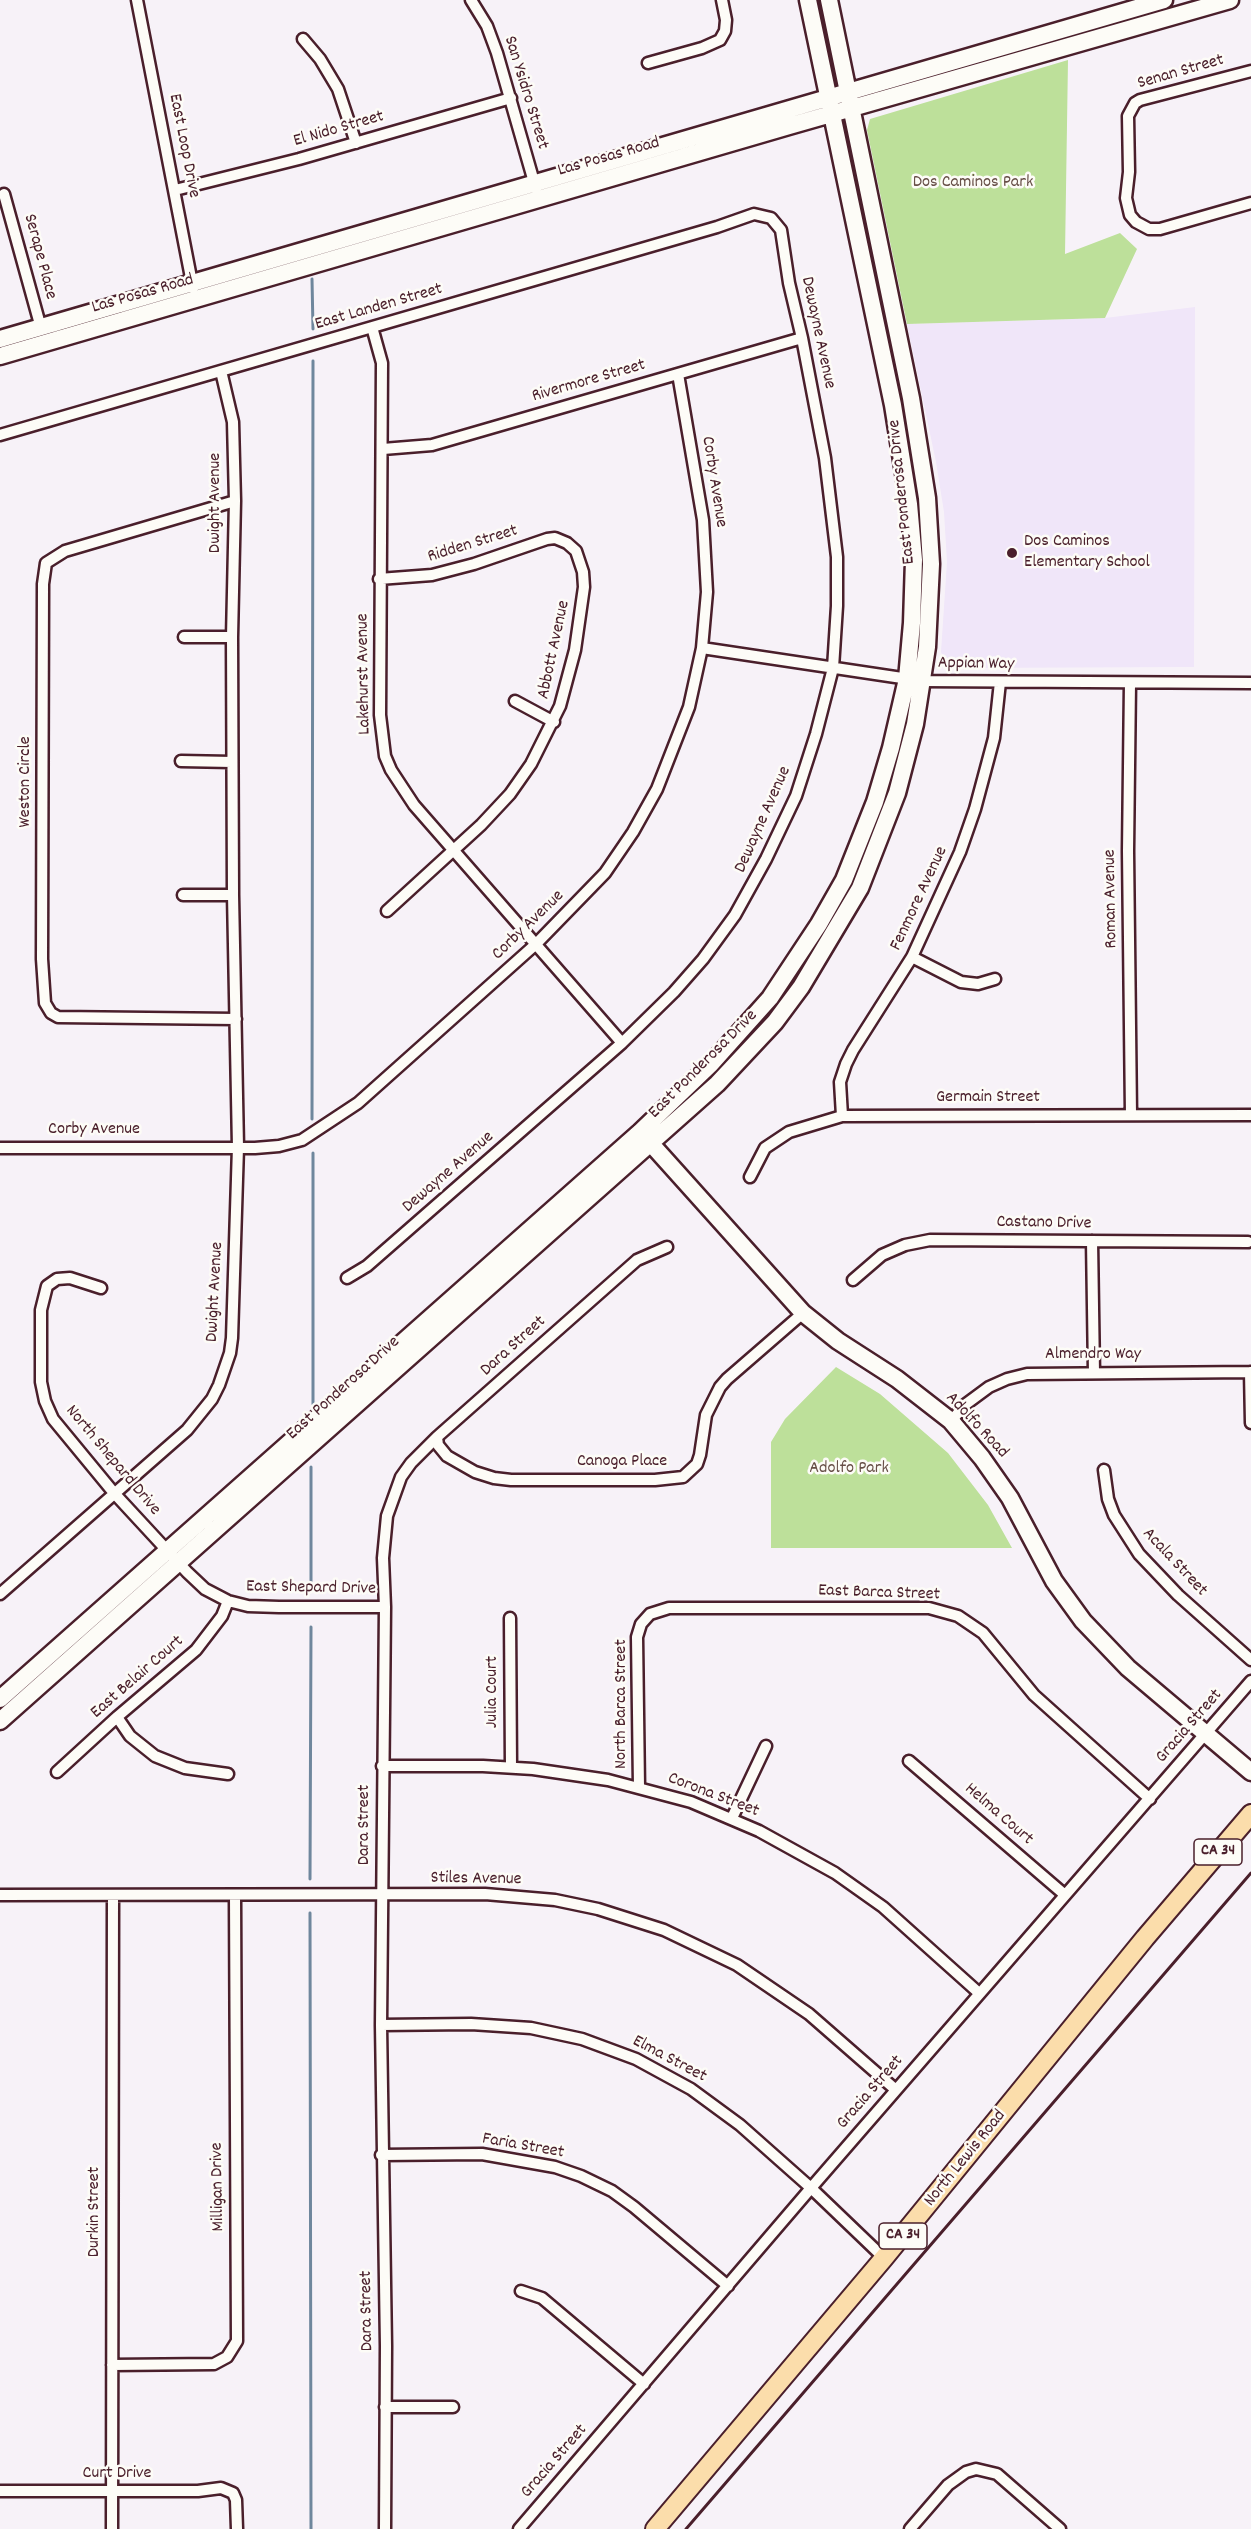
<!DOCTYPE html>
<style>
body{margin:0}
canvas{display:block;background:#f7f2f8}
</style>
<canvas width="1251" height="2529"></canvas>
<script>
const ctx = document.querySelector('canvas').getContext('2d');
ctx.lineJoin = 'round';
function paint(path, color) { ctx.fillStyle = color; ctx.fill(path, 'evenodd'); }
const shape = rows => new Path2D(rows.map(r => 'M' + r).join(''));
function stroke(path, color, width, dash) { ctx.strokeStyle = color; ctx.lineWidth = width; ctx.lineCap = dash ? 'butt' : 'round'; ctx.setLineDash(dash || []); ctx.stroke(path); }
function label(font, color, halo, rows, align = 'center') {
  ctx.font = font + ' Dekko,sans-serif'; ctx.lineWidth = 5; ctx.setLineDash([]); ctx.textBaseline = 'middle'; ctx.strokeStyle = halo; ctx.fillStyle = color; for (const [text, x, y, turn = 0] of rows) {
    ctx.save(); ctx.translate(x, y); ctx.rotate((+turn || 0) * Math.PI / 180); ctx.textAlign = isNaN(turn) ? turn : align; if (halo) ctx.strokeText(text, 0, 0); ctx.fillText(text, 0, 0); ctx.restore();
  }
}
const built = shape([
 [1195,307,1194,667,955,668,946,664,941,652,947,562,944,512,936,462,907,324,1105,318]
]);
const green = shape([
 [1068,60,1065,254,1120,233,1137,249,1105,318,907,324,867,130,870,119],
 [836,1367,880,1394,948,1453,988,1505,1012,1548,771,1548,771,1442,785,1419]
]);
const stream = shape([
 [312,279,313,329],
 [312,1119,313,361],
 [313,1404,313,1153],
 [311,1467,311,1590],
 [310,1879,311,1627],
 [310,1913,311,2529]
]);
const street = shape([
 [137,0,193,288],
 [471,0,487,26,497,53,536,189],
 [303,39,320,59,338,89,356,143],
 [648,63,702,48,720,40,725,31,726,20,722,0],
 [1251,71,1140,100,1135,103,1128,116,1129,172,1126,198,1130,215,1136,222,1149,229,1160,229,1251,203],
 [175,190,299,159,511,98],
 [4,194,41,328],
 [372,327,382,363,380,715,385,756,391,770,414,805,622,1043],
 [0,435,717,227,754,214,771,218,781,230,789,283,802,338,825,458,837,557,837,606,833,668,816,734,796,796,766,859,735,915,703,959,674,992,622,1043,367,1266,347,1278],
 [383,449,432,445,802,338],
 [235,501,65,551,46,563,43,584,42,959,45,1003,51,1013,58,1017,236,1019],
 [379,579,432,575,474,564,547,539,555,538,567,543,576,551,583,572,584,587,575,650,560,706,531,764,510,794,481,825,387,911],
 [184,637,232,637],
 [702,648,922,681,1251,683],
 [1130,683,1128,851,1131,1115],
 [515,701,554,722],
 [181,761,232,762],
 [183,895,233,895],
 [912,957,961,982,978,984,995,979],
 [842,1116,840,1082,846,1064,853,1050,912,957,960,852,975,809,994,738,1000,682],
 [0,1148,255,1148,279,1146,302,1140,358,1103,536,944,605,873,633,832,657,789,689,707,702,648,707,592,703,520,678,374],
 [750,1177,765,1148,789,1132,842,1116,1251,1115],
 [1092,1241,1094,1373],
 [853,1280,882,1255,905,1245,930,1240,1248,1242],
 [101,1288,70,1278,57,1279,47,1286,41,1310,41,1382,45,1401,53,1419,114,1493,187,1572,205,1589,228,1601,248,1606,279,1607,385,1607],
 [1250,1372,1251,1423],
 [951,1421,966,1404,989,1387,1007,1379,1027,1374,1251,1372],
 [437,1437,438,1445,447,1456,475,1472,494,1478,511,1480,655,1480,683,1477,697,1464,700,1455,706,1415,720,1387,727,1379,803,1313],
 [1104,1470,1108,1499,1114,1515,1139,1554,1178,1595,1251,1660],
 [0,1594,187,1430,212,1399,219,1385,230,1353,232,1338,238,1147,233,895,232,637,235,501,233,422,221,371],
 [510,1618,511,1767],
 [117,1717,130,1736,155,1756,185,1768,228,1774],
 [909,1761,1065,1895],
 [382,1766,483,1766,533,1769,608,1780,691,1802,759,1831,835,1873,883,1907,979,1993],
 [57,1772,117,1717,196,1650,222,1616,228,1601],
 [639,1787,637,1637,641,1624,650,1614,669,1608,929,1608,958,1616,983,1633,1034,1695,1150,1799],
 [732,1818,766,1746],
 [0,1895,485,1894,555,1900,598,1909,664,1930,737,1965,809,2014,896,2090],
 [381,2025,471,2024,531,2028,582,2039,636,2059,691,2089,740,2125,811,2188,884,2258],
 [381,2155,482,2154,555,2167,581,2176,612,2191,634,2207,728,2286],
 [521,2291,542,2298,644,2384],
 [112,2365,214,2364,227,2357,237,2341,235,1896],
 [385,2407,453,2407],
 [0,2491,198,2491,221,2488,233,2493,236,2500,237,2529],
 [112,2529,113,1895],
 [385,2529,386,2346,381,2025,385,1607,383,1558,387,1516,401,1477,411,1463,437,1437,637,1260,667,1247],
 [519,2529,811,2188,1251,1681],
 [910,2529,948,2485,966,2472,976,2469,997,2474,1060,2529]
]);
const secondary = shape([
 [0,339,1164,0],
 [0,356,789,126,1230,0],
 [645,1137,803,1313,838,1341,897,1379,951,1421,982,1458,1010,1498,1054,1581,1083,1621,1128,1668,1251,1772],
 [0,1699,640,1132,711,1064,770,998,819,924,844,880,875,802,891,748,907,679,912,623,914,560,909,504,893,405,808,0],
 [0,1721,717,1084,775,1022,801,987,860,888,897,793,915,724,927,647,931,564,927,498,911,398,829,0]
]);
const primary = shape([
 [655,2529,884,2258,1145,1938,1251,1814]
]);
const rail = shape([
 [686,2529,1251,1873]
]);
const markers = [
 [1012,553,6,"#4a1f2b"]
];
const shields = [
 [1218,1852,48],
 [903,2236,48]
];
const shieldNames = [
 ["CA 34",1218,1852],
 ["CA 34",903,2236]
];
const streetNames = [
 ["Senan Street",1181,73,-16],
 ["San Ysidro Street",525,93,73],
 ["El Nido Street",339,130,-16],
 ["East Loop Drive",183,146,79],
 ["Las Posas Road",609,158,-16],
 ["Serape Place",39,257,75],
 ["Las Posas Road",143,295,-16],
 ["East Landen Street",379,308,-16],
 ["Dewayne Avenue",817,333,78],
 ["Rivermore Street",589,382,-16],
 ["Corby Avenue",713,482,81],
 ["East Ponderosa Drive",903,492,-96],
 ["Dwight Avenue",217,503,-90],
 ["Ridden Street",473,545,-17],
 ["Abbott Avenue",555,650,-78],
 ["Appian Way",976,665,1],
 ["Lakehurst Avenue",365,674,-91],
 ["Weston Circle",27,782,-90],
 ["Dewayne Avenue",764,820,-66],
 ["Fenmore Avenue",920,899,-65],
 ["Roman Avenue",1112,899,-91],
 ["Corby Avenue",529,926,-44],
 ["East Ponderosa Drive",704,1065,-45],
 ["Germain Street",988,1099],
 ["Corby Avenue",94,1131],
 ["Dewayne Avenue",449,1173,-41],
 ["Castano Drive",1044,1224,1],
 ["Dwight Avenue",216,1292,-87],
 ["Dara Street",514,1347,-42],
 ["Almendro Way",1093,1356],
 ["East Ponderosa Drive",344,1389,-42],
 ["Adolfo Road",976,1426,47],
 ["North Shepard Drive",112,1461,50],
 ["Canoga Place",622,1463],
 ["Acala Street",1174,1563,47],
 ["East Shepard Drive",311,1589,1],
 ["East Barca Street",879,1594,2],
 ["East Belair Court",138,1678,-41],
 ["Julia Court",494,1692,-90],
 ["North Barca Street",623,1704,-90],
 ["Gracia Street",1190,1727,-49],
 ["Corona Street",713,1796,21],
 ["Helma Court",998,1815,41],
 ["Dara Street",366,1825,-90],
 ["Stiles Avenue",476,1880,1],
 ["Elma Street",669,2060,28],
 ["Gracia Street",871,2093,-49],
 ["Faria Street",523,2147,10],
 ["North Lewis Road",966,2159,-51],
 ["Milligan Drive",219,2187,-91],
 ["Durkin Street",96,2212,-90],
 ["Dara Street",368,2311,-91],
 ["Gracia Street",555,2462,-49],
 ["Curt Drive",117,2475]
];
const parkNames = [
 ["Dos Caminos Park",973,184],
 ["Adolfo Park",849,1470]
];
const poiNames = [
 ["Dos Caminos",1024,543],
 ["Elementary School",1024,564]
];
paint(built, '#f0e6f9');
paint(green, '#bde09a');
stroke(stream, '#6f879d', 3);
stroke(street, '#4a1f2b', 15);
stroke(secondary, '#4a1f2b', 21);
stroke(primary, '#4a1f2b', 22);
stroke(street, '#fdfcf7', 10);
stroke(secondary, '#fdfcf7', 16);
stroke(primary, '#fbddab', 18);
stroke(rail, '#4a1f2b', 3);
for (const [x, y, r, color] of markers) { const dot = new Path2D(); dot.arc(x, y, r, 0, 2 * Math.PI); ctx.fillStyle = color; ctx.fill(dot); stroke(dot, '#fdfcf7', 2); }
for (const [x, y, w] of shields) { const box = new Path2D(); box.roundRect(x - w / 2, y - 13, w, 26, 4.5); ctx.fillStyle = '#fdfcf7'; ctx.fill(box); stroke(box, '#4a1f2b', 1.5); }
label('bold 16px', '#4a1f2b', null, shieldNames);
label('18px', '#4a1f2b', '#fdfcf7', streetNames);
label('18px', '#674f47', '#fdfcf7', parkNames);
label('18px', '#4a1f2b', '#fdfcf7', poiNames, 'left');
</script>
